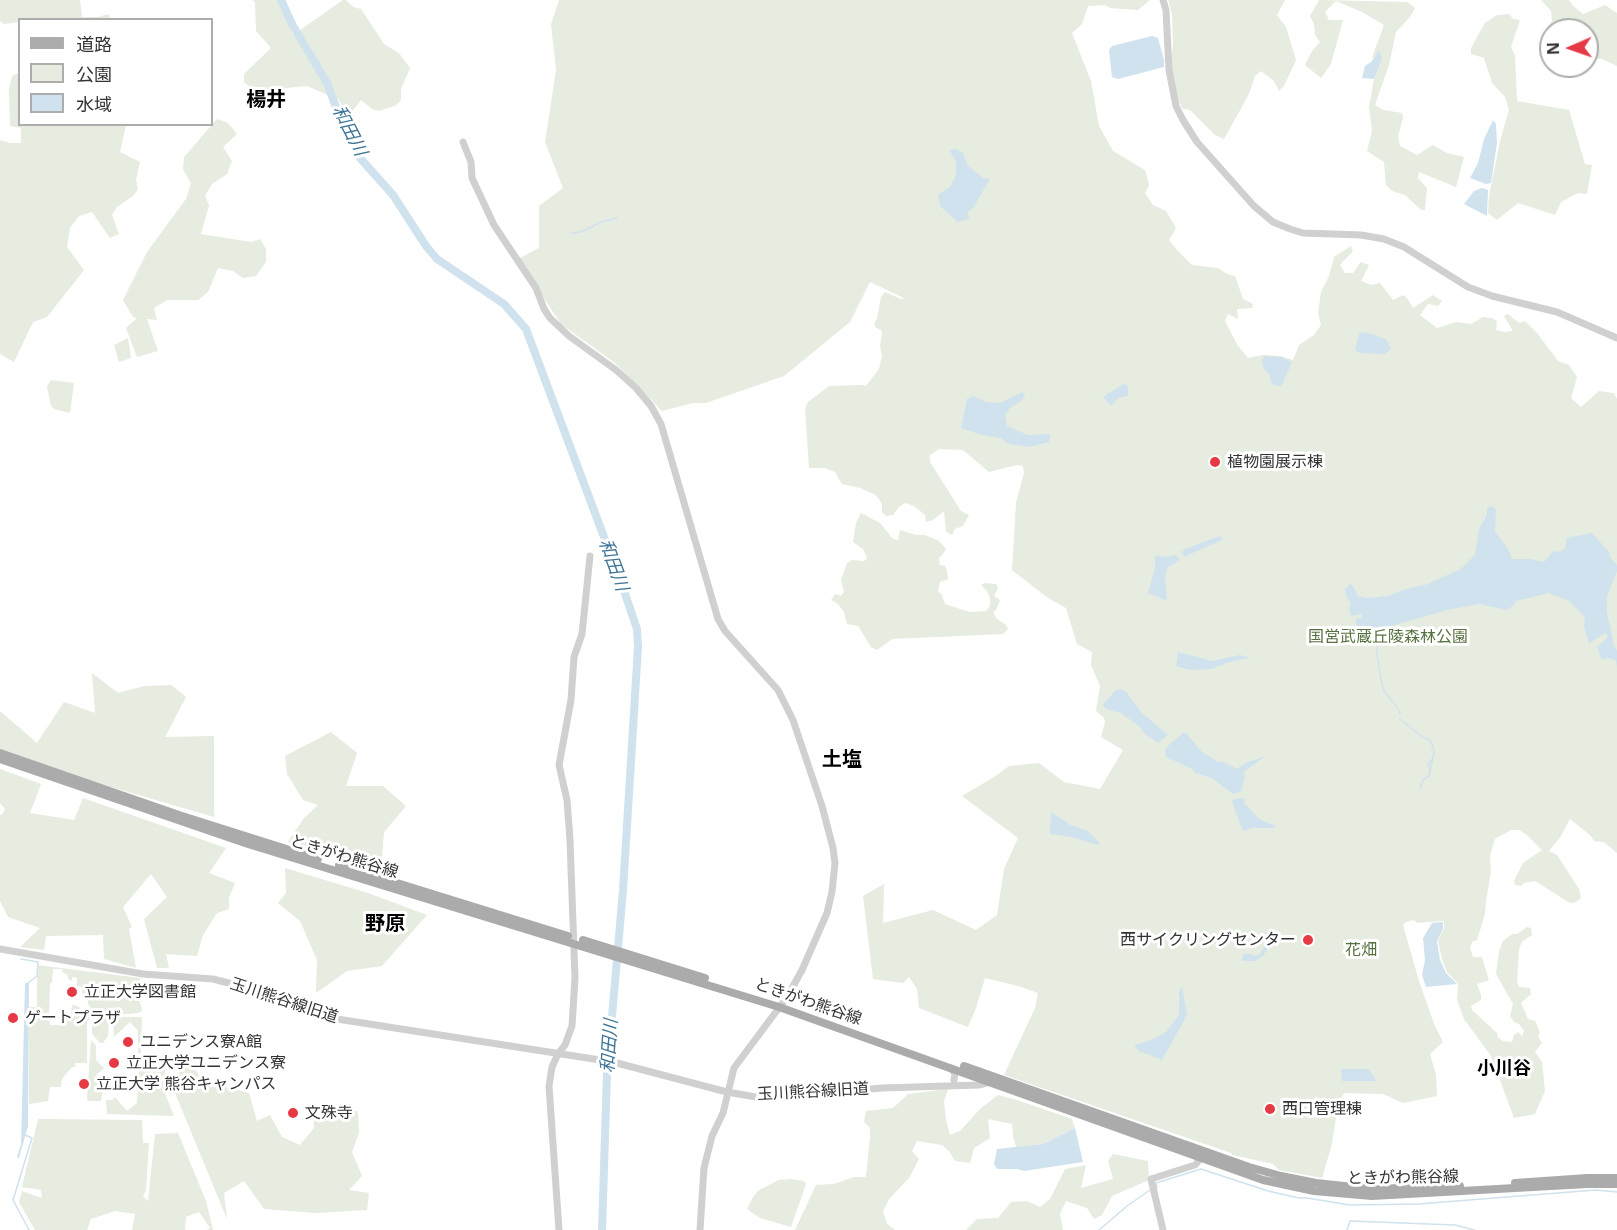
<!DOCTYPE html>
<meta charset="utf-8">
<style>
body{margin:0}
#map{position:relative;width:1617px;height:1230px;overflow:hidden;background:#fff;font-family:"Open Sans","Noto Sans JP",sans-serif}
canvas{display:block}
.legend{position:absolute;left:18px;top:18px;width:195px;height:108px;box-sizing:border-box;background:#fff;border:2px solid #adadad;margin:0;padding:8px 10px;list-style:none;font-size:18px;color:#333}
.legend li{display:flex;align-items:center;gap:12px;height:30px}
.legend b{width:30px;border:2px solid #adadad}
.north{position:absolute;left:1539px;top:18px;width:60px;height:60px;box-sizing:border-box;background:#fff;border:2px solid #adadad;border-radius:50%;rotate:268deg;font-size:16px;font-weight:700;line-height:24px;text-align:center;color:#333}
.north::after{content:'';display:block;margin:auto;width:21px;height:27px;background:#e63946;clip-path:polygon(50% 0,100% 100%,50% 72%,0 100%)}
</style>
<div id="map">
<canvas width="1617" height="1230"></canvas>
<ul class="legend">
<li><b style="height:8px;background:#ababab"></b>道路</li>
<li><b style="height:16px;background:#e6ecdf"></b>公園</li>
<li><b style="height:16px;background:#cfe2ee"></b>水域</li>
</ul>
<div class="north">N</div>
</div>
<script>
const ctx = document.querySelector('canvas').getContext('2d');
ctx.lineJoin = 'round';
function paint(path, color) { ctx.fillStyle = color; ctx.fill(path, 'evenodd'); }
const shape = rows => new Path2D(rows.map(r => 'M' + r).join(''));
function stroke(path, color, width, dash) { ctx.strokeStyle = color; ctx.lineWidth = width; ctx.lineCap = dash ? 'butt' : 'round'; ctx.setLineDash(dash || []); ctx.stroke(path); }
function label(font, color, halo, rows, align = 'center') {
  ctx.font = font + ' "Open Sans","Noto Sans JP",sans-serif'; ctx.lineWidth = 6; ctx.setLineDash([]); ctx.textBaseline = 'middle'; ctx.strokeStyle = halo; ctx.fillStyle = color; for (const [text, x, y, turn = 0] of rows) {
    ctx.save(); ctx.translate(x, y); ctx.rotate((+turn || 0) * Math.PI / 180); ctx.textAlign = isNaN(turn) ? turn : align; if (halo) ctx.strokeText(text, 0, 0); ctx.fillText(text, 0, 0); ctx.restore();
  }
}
const green = shape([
 [0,0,80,0,82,17,97,17,109,14,110,19,20,20,19,22,4,24,0,21],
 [252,0,277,0,293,35,343,0,346,0,353,7,361,9,384,44,399,53,410,68,401,89,401,100,395,106,379,111,372,109,361,100,347,118,339,100,307,86,254,91,244,82,244,74,271,48,256,31,255,2],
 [559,0,1150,0,1138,10,1110,8,1105,5,1088,6,1082,24,1072,33,1091,81,1099,126,1113,151,1145,170,1149,185,1145,193,1153,205,1166,211,1176,228,1169,240,1178,251,1192,265,1218,268,1227,274,1235,276,1243,299,1253,304,1252,308,1237,309,1238,319,1228,314,1225,321,1238,346,1248,358,1263,355,1280,356,1293,360,1299,345,1314,335,1321,325,1318,313,1321,292,1329,276,1334,257,1351,246,1353,251,1340,265,1345,273,1353,273,1361,262,1369,265,1361,281,1371,285,1380,283,1393,300,1403,295,1407,298,1413,308,1433,295,1442,301,1438,306,1428,304,1420,315,1437,328,1456,322,1471,324,1483,317,1491,318,1497,321,1496,330,1504,332,1513,331,1504,316,1508,314,1519,323,1525,321,1537,333,1558,361,1569,365,1577,377,1571,398,1581,407,1599,391,1614,393,1617,399,1617,853,1604,842,1594,841,1591,836,1570,819,1561,836,1549,851,1557,855,1579,889,1581,898,1576,902,1570,903,1535,881,1524,883,1521,886,1515,885,1514,881,1523,863,1542,850,1527,835,1519,830,1511,830,1495,839,1490,856,1491,872,1486,900,1485,914,1477,940,1472,942,1470,948,1473,957,1482,957,1489,980,1477,984,1481,995,1481,1000,1471,1006,1472,1010,1497,1033,1498,1038,1503,1041,1512,1042,1514,1035,1518,1032,1522,1036,1524,1031,1519,1024,1514,1022,1510,1016,1513,1004,1496,974,1499,951,1503,941,1512,934,1517,934,1527,927,1531,928,1532,935,1522,942,1519,949,1517,982,1519,987,1530,988,1531,994,1521,1003,1528,1019,1535,1021,1540,1032,1538,1037,1542,1043,1535,1052,1542,1062,1545,1091,1535,1114,1514,1118,1491,1056,1464,1019,1457,1000,1458,984,1447,972,1442,959,1438,940,1444,929,1444,921,1417,923,1414,920,1406,922,1403,925,1419,981,1434,1024,1443,1042,1430,1054,1436,1074,1437,1096,1403,1103,1383,1094,1344,1093,1338,1104,1332,1144,1322,1178,1279,1170,1273,1164,1232,1155,1231,1153,1004,1075,1035,1008,1038,993,1018,986,985,978,976,1008,968,1027,919,1008,917,989,909,977,903,983,873,979,863,896,884,884,883,923,933,910,976,930,997,915,1004,869,1018,838,962,796,994,777,1009,766,1039,763,1064,782,1100,789,1123,750,1101,737,1105,722,1104,718,1096,711,1100,686,1091,665,1092,652,1077,644,1066,608,1048,598,1012,570,1016,503,1024,473,1023,466,1017,465,989,472,963,450,939,449,930,455,930,462,961,511,969,515,963,526,955,529,952,535,946,532,944,511,933,520,926,522,925,515,914,506,905,503,899,507,893,515,886,516,882,512,882,504,876,495,860,488,842,484,835,472,825,468,809,468,805,409,808,402,829,386,861,385,866,386,879,369,882,356,880,345,882,334,881,330,876,328,874,323,877,319,881,297,885,292,901,299,904,298,870,282,850,322,784,376,706,403,693,403,662,411,615,363,561,324,518,259,539,248,539,206,563,188,545,142,556,70,551,24],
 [1168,0,1285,0,1277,15,1286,27,1296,60,1284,86,1279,91,1274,81,1261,71,1255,76,1249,94,1224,139,1215,135,1190,110,1183,109,1170,86,1169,70,1173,47,1172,14],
 [1319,0,1407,2,1415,8,1410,17,1396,32,1389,65,1375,105,1384,110,1402,113,1403,118,1398,136,1400,146,1417,155,1433,145,1447,153,1464,157,1456,187,1419,172,1418,178,1427,188,1425,210,1421,210,1405,195,1392,191,1386,185,1384,162,1367,151,1372,131,1369,107,1374,79,1382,59,1372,58,1384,25,1362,12,1336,1,1325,12,1329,20,1343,20,1331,64,1321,78,1305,65,1312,51,1320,42,1315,35,1314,24,1310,16],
 [1541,0,1569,0,1573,6,1583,14,1605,5,1617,13,1617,66,1602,59,1597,59,1590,53,1587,42,1587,30,1579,30,1572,17,1557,30,1551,30,1551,33,1546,29,1552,21,1551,11],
 [1509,14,1513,19,1520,20,1511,47,1515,56,1517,101,1569,110,1585,164,1592,165,1587,194,1578,193,1561,202,1555,215,1518,203,1497,220,1488,213,1489,196,1500,141,1509,110,1505,97,1492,83,1484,58,1471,54,1471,48,1485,23,1497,15],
 [19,73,20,124,126,125,120,152,140,162,136,179,138,189,133,196,117,207,112,215,119,234,110,238,92,212,79,216,70,228,67,247,84,270,47,317,33,322,14,362,0,354,0,140,10,143,21,143,21,128,10,126,9,89,12,76],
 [217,119,228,123,237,134,223,147,232,161,227,174,212,184,205,196,209,205,201,234,251,242,260,239,266,249,266,262,256,276,243,278,233,271,218,268,208,292,198,300,167,300,154,308,157,320,147,319,158,351,137,357,126,328,137,318,133,317,123,300,147,252,186,199,191,183,183,169,184,157],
 [128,338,131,358,119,362,114,345],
 [51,380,74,383,70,413,54,409,51,406,47,386],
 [861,513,880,523,893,539,898,540,900,530,916,535,925,535,939,541,946,549,943,554,939,558,940,565,945,566,947,571,948,579,940,582,938,591,942,595,945,604,969,612,986,611,990,606,990,598,987,591,981,585,985,583,996,584,998,588,994,596,1000,600,996,610,993,612,997,619,1006,625,1008,629,1003,634,892,639,877,650,871,647,858,626,847,624,844,612,838,604,831,600,835,594,841,596,844,592,841,580,847,563,852,560,864,561,867,558,863,549,853,542,856,523],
 [92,673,118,693,144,686,171,685,186,697,165,737,214,736,214,817,84,779,0,750,0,711,37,743,64,702,95,713],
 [331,732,357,753,346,786,383,786,406,806,384,832,381,868,355,861,326,849,313,852,288,842,304,818,318,805,303,800,287,774,285,756],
 [0,769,41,784,30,813,74,820,83,798,226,848,209,873,235,883,229,898,229,909,217,913,203,935,197,956,166,954,169,968,157,968,144,919,167,897,151,874,123,907,132,927,129,929,136,968,104,959,103,935,46,936,44,950,20,947,40,928,8,917,0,901,0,815,2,815,5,809,0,803],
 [285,868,368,893,427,915,382,966,347,971,316,993,317,960,300,921,278,903,286,893],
 [37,965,140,978,140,988,133,992,137,993,142,1009,141,1012,131,1014,98,1014,87,1021,87,1063,75,1063,75,1067,72,1067,62,1079,61,1087,50,1087,48,1101,29,1104,29,1007,37,1007],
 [53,969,62,969,63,973,67,974,69,980,72,980,72,977,77,978,77,986,82,987,82,997,88,997,88,1004,91,1008,85,1014,78,1006,72,1005,71,1016,58,1016,61,1025,50,1025,49,1017,50,983,52,983],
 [113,1017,142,1017,141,1053,138,1053,138,1031,130,1022,114,1037],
 [109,1018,108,1036,103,1043,100,1043,92,1034,92,1023,96,1019],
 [91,1040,96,1046,96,1060,104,1068,96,1075,97,1077,99,1080,104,1079,108,1084,103,1089,101,1101,89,1101,87,1099],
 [180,1066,196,1070,201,1080,249,1093,257,1121,270,1115,282,1137,300,1145,314,1128,314,1113,323,1110,358,1111,359,1133,352,1152,362,1176,349,1190,369,1193,367,1210,316,1213,264,1209,244,1181,224,1193,227,1219,175,1093],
 [139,1069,165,1069,164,1091,174,1116,107,1114,106,1100,112,1100,115,1097,127,1111,137,1103],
 [948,1089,944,1101,946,1120,950,1135,960,1131,980,1109,998,1095,1017,1100,1072,1119,1075,1128,1043,1144,1016,1147,1013,1136,1012,1124,988,1119,990,1138,974,1148,970,1163,955,1161,949,1151,942,1145,917,1141,912,1151,919,1159,909,1178,889,1199,883,1211,887,1224,895,1230,795,1230,816,1185,834,1184,854,1177,866,1177,870,1137,870,1128,864,1122,866,1111,893,1108,908,1094],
 [38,1119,142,1120,143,1143,149,1143,146,1190,143,1196,148,1201,155,1134,178,1133,206,1201,213,1230,207,1230,210,1228,199,1212,186,1217,185,1230,132,1230,135,1214,115,1211,91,1219,87,1230,35,1230,19,1202,22,1191,42,1198,41,1190,22,1187],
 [1113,1154,1148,1161,1149,1180,1112,1196,1102,1215,1094,1219,1087,1208,1066,1201,1060,1214,1063,1230,966,1230,977,1219,998,1218,1011,1202,1027,1201,1040,1207,1050,1199,1065,1169,1086,1165,1081,1188,1113,1179,1108,1161],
 [791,1179,804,1181,806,1184,791,1227,760,1218,747,1209,753,1197,759,1190,779,1180]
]);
const water = shape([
 [1152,36,1158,38,1164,60,1164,67,1118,79,1112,77,1109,50,1112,46],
 [1379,51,1382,59,1374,79,1362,78,1365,66,1371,62],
 [1493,120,1496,124,1497,143,1491,183,1486,184,1470,178,1478,163,1484,139],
 [956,149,962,152,968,166,983,178,990,179,973,208,967,213,970,219,958,222,941,207,938,195,950,187,956,175,956,161,949,150],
 [1482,188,1488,190,1487,216,1464,204,1474,191],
 [1366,332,1387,340,1391,349,1385,354,1359,353,1355,350,1359,333],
 [1264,356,1280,357,1292,362,1281,387,1272,384,1269,374,1263,367,1262,361],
 [1123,384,1128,386,1128,396,1118,398,1112,405,1110,405,1103,397],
 [1022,392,1025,395,1022,400,1010,408,1005,415,1007,426,1028,435,1050,434,1049,442,1028,447,1023,446,1009,444,1001,438,982,435,961,428,967,399,973,396,986,402,1000,403],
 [1491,506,1496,509,1495,531,1508,549,1512,559,1530,559,1544,562,1553,551,1560,552,1565,548,1567,538,1592,533,1610,553,1609,556,1617,565,1617,571,1607,596,1607,612,1614,646,1617,651,1617,667,1616,661,1609,658,1602,660,1597,647,1608,637,1606,633,1589,643,1584,627,1585,617,1569,601,1549,593,1516,601,1513,606,1506,610,1480,604,1451,609,1384,628,1387,636,1378,641,1367,640,1369,637,1366,634,1368,633,1365,633,1357,626,1355,619,1362,618,1362,614,1351,616,1349,608,1351,602,1347,599,1345,589,1350,584,1353,586,1358,596,1369,598,1388,596,1409,588,1425,585,1461,569,1475,555,1479,529,1487,515,1487,508],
 [1220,536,1222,538,1222,540,1184,557,1182,552,1185,549],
 [1157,555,1163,557,1176,555,1180,560,1168,567,1165,578,1167,599,1165,600,1148,593,1155,568,1155,556],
 [1178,652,1212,661,1240,655,1250,658,1229,662,1212,669,1191,670,1176,666],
 [1121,689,1126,692,1142,713,1168,735,1158,743,1145,734,1140,727,1121,713,1106,709,1103,705,1105,702,1116,690],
 [1183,733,1186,733,1202,752,1218,762,1223,762,1237,769,1248,762,1266,756,1243,772,1245,776,1241,791,1233,794,1212,778,1195,773,1192,769,1166,757,1165,750,1168,746],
 [1244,798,1245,804,1259,819,1276,826,1274,828,1251,828,1244,831,1242,829,1232,802,1234,799],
 [1051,812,1070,825,1086,830,1100,843,1099,845,1071,837,1050,834],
 [1443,922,1443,929,1437,941,1440,960,1446,973,1457,984,1426,987,1422,975,1425,960,1423,938,1432,923],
 [1270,931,1271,943,1263,956,1255,961,1242,961,1243,954,1251,954,1253,956,1260,954,1267,942,1265,933],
 [25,983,29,983,28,1126,19,1158,17,1157,21,1144],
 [1182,986,1187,1015,1162,1060,1139,1051,1134,1045,1149,1041,1166,1032,1179,1015,1179,992],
 [1341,1069,1369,1069,1376,1081,1342,1081],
 [1075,1128,1083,1162,1024,1171,1017,1169,997,1169,994,1164,997,1149,1043,1144]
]);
const stream = shape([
 [572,233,581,232,601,222,617,218],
 [1377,641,1377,655,1381,680,1384,691,1397,707,1400,714],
 [1400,719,1421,736,1431,741,1434,752,1429,776,1423,780,1420,788],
 [1430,770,1428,764,1434,757],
 [21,959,38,962,37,976,28,983],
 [25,1135,32,1138,13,1200,29,1230],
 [1155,1188,1157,1188,1156,1183,1201,1169,1268,1191,1299,1198,1307,1198,1350,1205,1418,1204,1596,1190,1617,1192],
 [1099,1230,1127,1206,1150,1190],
 [1347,1230,1350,1221,1455,1225,1474,1230]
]);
const river = shape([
 [281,0,293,26,327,83,343,126,360,158,393,195,426,246,437,259,504,304,526,329,622,585,637,629,638,647,623,890,607,1074,602,1230]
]);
const minor = shape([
 [1163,0,1166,10,1169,70,1176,106,1183,120,1197,142,1254,206,1273,222,1290,229,1303,233,1361,235,1384,239,1404,247,1468,287,1492,296,1557,312,1617,338],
 [463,142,471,162,472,178,494,225,536,288,544,309,550,318,569,336,616,370,636,388,651,406,661,424,718,619,725,631,778,690,793,720,822,806,833,848,835,863,832,892,827,913,802,970,787,997,734,1068,723,1113,712,1136,704,1168,700,1230],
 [0,949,143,974,213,979,248,988,337,1019,613,1062,727,1092,756,1097,782,1097,882,1088,979,1085,990,1082],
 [951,1068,955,1074,954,1080],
 [559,1230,549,1086,552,1067,558,1054,565,1045,572,1026,575,978,570,840,567,800,559,765,571,700,574,657,582,634,590,556],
 [1163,1230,1151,1179,1195,1165,1203,1156]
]);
const major = shape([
 [0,753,179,815,318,859],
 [0,759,248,844,779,1007,1263,1180,1314,1191,1372,1196,1587,1184,1617,1184],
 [339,865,568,936],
 [583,940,705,978],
 [964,1066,1249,1167,1281,1176,1316,1183,1372,1189,1460,1186],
 [1515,1183,1587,1178,1616,1178]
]);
const markers = [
 [1215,462,6,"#e63946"],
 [1308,940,6,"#e63946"],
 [72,992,6,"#e63946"],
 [13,1018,6,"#e63946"],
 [128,1042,6,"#e63946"],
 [114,1063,6,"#e63946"],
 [84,1084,6,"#e63946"],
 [1270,1109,6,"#e63946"],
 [293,1113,6,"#e63946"]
];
const poiNames = [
 ["植物園展示棟",1227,462],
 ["西サイクリングセンター",1296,940,"right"],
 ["立正大学図書館",84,992],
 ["ゲートプラザ",25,1018],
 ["ユニデンス寮A館",140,1042],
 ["立正大学ユニデンス寮",126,1063],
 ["立正大学 熊谷キャンパス",96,1084],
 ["西口管理棟",1282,1109],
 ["文殊寺",305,1113]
];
const parkNames = [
 ["国営武蔵丘陵森林公園",1388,637],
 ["花畑",1361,950]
];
const streetNames = [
 ["ときがわ熊谷線",344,857,17],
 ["玉川熊谷線旧道",284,1001,18],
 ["ときがわ熊谷線",808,1002,19],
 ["玉川熊谷線旧道",813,1092,-3],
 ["ときがわ熊谷線",1403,1178,-1]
];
const waterNames = [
 ["和田川",349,131,63],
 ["和田川",613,565,70],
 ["和田川",610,1046,-86]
];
const neighbourhoodNames = [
 ["小川谷",1504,1069]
];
const quarterNames = [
 ["楊井",266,100],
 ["土塩",842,760],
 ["野原",385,924]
];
paint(green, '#e6ecdf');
paint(water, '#cfe2ee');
stroke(stream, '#cfe2ee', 1.5);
stroke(river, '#cfe2ee', 8);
stroke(minor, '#d0d0d0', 7);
stroke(major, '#ababab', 8);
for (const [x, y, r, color] of markers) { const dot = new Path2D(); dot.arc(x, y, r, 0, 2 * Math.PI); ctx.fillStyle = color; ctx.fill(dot); stroke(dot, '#fff', 2); }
label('16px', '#333', '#fff', poiNames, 'left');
label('16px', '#56703f', '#fff', parkNames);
label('16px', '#333', '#fff', streetNames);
label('italic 18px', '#3f7597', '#fff', waterNames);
label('bold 18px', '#000', '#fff', neighbourhoodNames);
label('bold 20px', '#000', '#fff', quarterNames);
</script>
